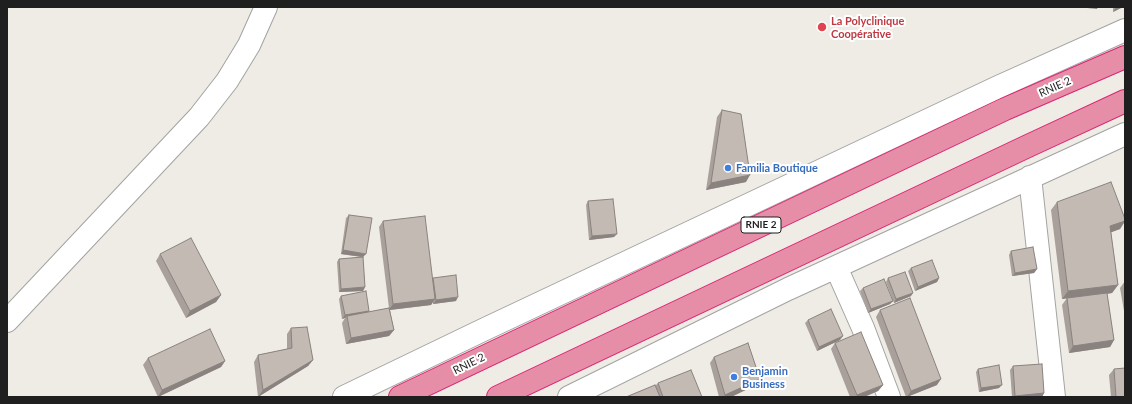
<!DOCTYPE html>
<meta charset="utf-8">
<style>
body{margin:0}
#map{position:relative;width:1132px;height:404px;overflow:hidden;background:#efebe5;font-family:Lato,sans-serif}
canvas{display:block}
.frame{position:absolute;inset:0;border:8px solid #1f1f1f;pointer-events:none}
</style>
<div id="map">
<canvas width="1132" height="404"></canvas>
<div class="frame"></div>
</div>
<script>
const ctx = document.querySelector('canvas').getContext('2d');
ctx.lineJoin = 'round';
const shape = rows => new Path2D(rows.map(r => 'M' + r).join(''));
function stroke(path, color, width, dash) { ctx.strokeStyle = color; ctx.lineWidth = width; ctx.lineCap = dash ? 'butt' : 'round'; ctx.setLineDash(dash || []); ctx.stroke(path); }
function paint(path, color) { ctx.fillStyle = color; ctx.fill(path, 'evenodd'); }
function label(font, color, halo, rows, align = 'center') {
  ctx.font = font + ' Lato,sans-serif'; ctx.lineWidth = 4; ctx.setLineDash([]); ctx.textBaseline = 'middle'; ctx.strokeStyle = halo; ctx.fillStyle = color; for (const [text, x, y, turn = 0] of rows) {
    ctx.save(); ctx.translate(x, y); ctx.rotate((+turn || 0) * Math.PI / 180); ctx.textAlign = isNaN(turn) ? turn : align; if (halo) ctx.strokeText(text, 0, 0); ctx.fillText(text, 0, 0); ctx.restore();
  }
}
const minor = shape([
 [1030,177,1054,397],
 [836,267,863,328,889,397],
 [7,321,199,117,227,81,249,45,266,7],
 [344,397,483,330,998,87,1125,30],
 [569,397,788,289,1125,134]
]);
const highway = shape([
 [400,397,1005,109,1125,57],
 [498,397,1028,146,1125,101]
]);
const wall = shape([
 [1113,7,1123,7,1113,12],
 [722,110,746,182,706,190,717,117],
 [588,201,614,237,589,240,586,205],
 [1057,202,1125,219,1125,221,1120,229,1111,232,1118,285,1112,293,1107,294,1114,340,1110,347,1069,353,1062,305,1067,298,1062,299,1051,210],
 [349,215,363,257,365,287,363,291,339,292,337,262,339,259,361,257,341,254,346,218],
 [383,221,432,279,433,278,456,301,433,304,433,302,431,305,390,310,394,330,389,336,346,344,342,323,345,318,342,319,339,299,341,296,369,311,368,312,389,308,379,227],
 [1011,251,1037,269,1034,273,1012,276,1009,255],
 [160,254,221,295,216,302,186,318,156,261],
 [911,268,939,278,937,282,915,291,908,271],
 [888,278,911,296,894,303,886,282],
 [1125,281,1125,310,1124,311,1120,288],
 [863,288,893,301,890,304,868,313,860,291],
 [880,310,937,385,906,397,876,317],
 [808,320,840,340,817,351,805,323],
 [291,328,313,360,308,366,258,397,254,362,258,355,287,349,287,334],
 [835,343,883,385,878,391,864,397,850,397,831,349],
 [714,357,760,379,756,385,731,397,719,397,710,363],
 [148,358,225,361,221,367,158,397,143,365],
 [1013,366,1044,393,1042,397,1012,397,1010,370],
 [978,369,999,388,979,392,976,372],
 [1114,369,1125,397,1111,397,1109,375],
 [658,383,702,397,626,397,655,386]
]);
const shadedWall = shape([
 [1077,7,1098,7,1097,9],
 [1116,7,1123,7,1113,12],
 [750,175,746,182,706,190,711,183],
 [1125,221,1120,229,1104,235,1110,226],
 [617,234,614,237,589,240,592,236],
 [343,250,366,254,363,257,341,254],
 [1037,269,1034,273,1012,276,1015,273],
 [939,278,937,282,915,291,918,287],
 [1118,285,1112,293,1062,299,1068,291],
 [365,287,363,291,339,292,341,289],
 [913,293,911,296,894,303,896,299],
 [221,295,216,302,186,318,190,311],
 [458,297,456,301,433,304,436,300],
 [435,299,431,305,389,310,393,304],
 [893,301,890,304,868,313,871,309],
 [369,311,367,314,347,316,345,318,342,319,345,315],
 [394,330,389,336,346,344,351,338],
 [843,336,840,340,817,351,819,347],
 [1114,340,1110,347,1069,353,1073,346],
 [313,360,308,366,258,397,263,390],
 [225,361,221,367,158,397,162,390],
 [760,379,756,385,731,397,724,397,725,395],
 [941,379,937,385,907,397,911,391],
 [883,385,878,391,864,397,856,397,857,395],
 [1002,385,999,388,979,392,981,388],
 [1044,393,1042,397,1014,397,1015,396]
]);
const building = shape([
 [722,110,741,114,750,175,711,183,722,110],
 [1111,182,1125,219,1125,221,1110,226,1118,285,1068,291,1057,202,1111,182],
 [613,199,617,234,592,236,588,201,613,199],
 [349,215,372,218,366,254,343,250,349,215],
 [425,216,435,299,393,304,383,221,425,216],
 [191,238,221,295,190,311,160,254,191,238],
 [1033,247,1037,269,1015,273,1011,251,1033,247],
 [363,257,365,287,341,289,339,259,363,257],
 [932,260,939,278,918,287,911,268,932,260],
 [905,272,913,293,896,299,888,278,905,272],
 [456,275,458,297,436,300,433,278,456,275],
 [884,279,893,301,871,309,863,288,884,279],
 [366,291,369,311,345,315,341,296,366,291],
 [1107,293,1114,340,1073,346,1067,298,1107,293],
 [910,298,941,379,911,391,880,310,910,298],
 [389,308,394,330,351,338,347,316,389,308],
 [831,309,843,336,819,347,808,320,831,309],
 [307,327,313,360,263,390,258,355,292,348,291,328,307,327],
 [210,329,225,361,162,390,148,358,210,329],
 [861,332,883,385,857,395,835,343,861,332],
 [748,343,760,379,725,395,714,357,748,343],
 [1042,364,1044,393,1015,396,1013,366,1042,364],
 [999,365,1002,385,981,388,978,369,999,365],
 [1125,368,1125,397,1116,397,1114,369,1125,368],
 [691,370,702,397,663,397,658,383,691,370],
 [655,385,660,397,626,397,655,385]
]);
const markers = [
 [822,27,5,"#e0444e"],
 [728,168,4,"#3f7fe0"],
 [734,377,4,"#3f7fe0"]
];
const shields = [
 [761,225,40]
];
const shieldNames = [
 ["RNIE 2",761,225]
];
const healthNames = [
 ["La Polyclinique",831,21],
 ["Coopérative",831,34]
];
const streetNames = [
 ["RNIE 2",1055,87,-24],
 ["RNIE 2",469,364,-26]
];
const shopNames = [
 ["Familia Boutique",736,168],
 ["Benjamin",742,371],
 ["Business",742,384]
];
stroke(minor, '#a3a3a3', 24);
stroke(highway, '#d92675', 24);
stroke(minor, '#fff', 22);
stroke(highway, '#e68da7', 22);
paint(wall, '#a9a09b');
paint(shadedWall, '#89827e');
paint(building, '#c4bab4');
stroke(building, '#89827e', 1);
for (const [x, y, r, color] of markers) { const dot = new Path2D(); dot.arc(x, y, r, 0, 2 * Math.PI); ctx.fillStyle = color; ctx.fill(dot); stroke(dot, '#fff', 1.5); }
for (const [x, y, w] of shields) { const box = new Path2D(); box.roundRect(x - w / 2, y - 8, w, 16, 3); ctx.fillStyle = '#fff'; ctx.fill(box); stroke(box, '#1f1f1f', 1); }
label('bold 10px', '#1f1f1f', null, shieldNames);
label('bold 11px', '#be3a42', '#fff', healthNames, 'left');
label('11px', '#1f1f1f', '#fff', streetNames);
label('bold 11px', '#366cbe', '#fff', shopNames, 'left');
</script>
